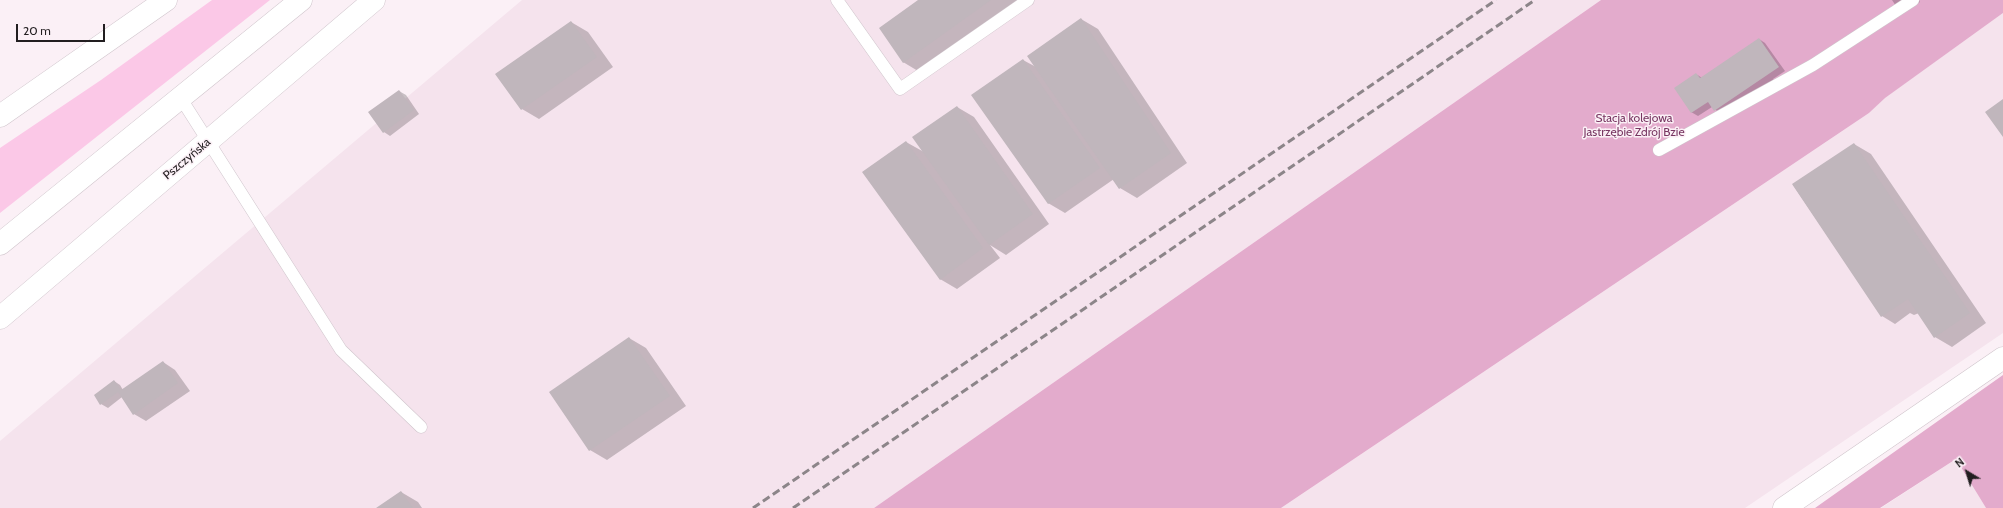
<!DOCTYPE html>
<meta charset="utf-8">
<style>
body{margin:0}
#map{position:relative;width:2003px;height:508px;overflow:hidden;background:#fbf0f6;font-family:Cabin,sans-serif}
canvas{display:block}
.north{position:absolute;left:1947px;top:452px;width:40px;height:40px;-webkit-text-stroke:3px #fbf0f6;paint-order:stroke;rotate:322deg;font-size:11px;font-weight:700;line-height:16px;text-align:center;color:#221e20}
.north::after{content:'';display:block;margin:auto;width:14px;height:18px;background:#221e20;clip-path:polygon(50% 0,100% 100%,50% 72%,0 100%)}
.scale{position:absolute;left:16px;top:24px;width:89px;height:18px;box-sizing:border-box;border:2px solid #221e20;border-top:0;padding-left:5px;font-size:12px;line-height:14px;white-space:nowrap;color:#221e20;-webkit-text-stroke:3px #fbf0f6;paint-order:stroke}
</style>
<div id="map">
<canvas width="2003" height="508"></canvas>
<div class="north">N</div>
<div class="scale">20 m</div>
</div>
<script>
const ctx = document.querySelector('canvas').getContext('2d');
ctx.lineJoin = 'round';
function paint(path, color) { ctx.fillStyle = color; ctx.fill(path, 'evenodd'); }
const shape = rows => new Path2D(rows.map(r => 'M' + r).join(''));
function stroke(path, color, width, dash) { ctx.strokeStyle = color; ctx.lineWidth = width; ctx.lineCap = dash ? 'butt' : 'round'; ctx.setLineDash(dash || []); ctx.stroke(path); }
function label(font, color, halo, rows, align = 'center') {
  ctx.font = font + ' Cabin,sans-serif'; ctx.lineWidth = 3; ctx.setLineDash([]); ctx.textBaseline = 'middle'; ctx.strokeStyle = halo; ctx.fillStyle = color; for (const [text, x, y, turn = 0] of rows) {
    ctx.save(); ctx.translate(x, y); ctx.rotate((+turn || 0) * Math.PI / 180); ctx.textAlign = isNaN(turn) ? turn : align; if (halo) ctx.strokeText(text, 0, 0); ctx.fillText(text, 0, 0); ctx.restore();
  }
}
const built = shape([
 [522,0,1601,0,874,508,0,508,0,441],
 [2003,13,2003,333,1745,508,1281,508,1869,113,1884,98],
 [1956,459,1986,508,1881,508]
]);
const green = shape([
 [212,0,270,0,0,213,0,148,101,80]
]);
const forest = shape([
 [1601,0,2003,0,2003,13,1885,98,1869,113,1281,508,874,508],
 [2003,375,2003,508,1986,508,1956,459,1880,508,1815,508]
]);
const shadow = shape([
 [920,0,1027,0,923,74,903,62],
 [1892,0,1919,0,1920,2,1904,13,1898,9],
 [1081,19,1098,29,1187,163,1137,198,1120,188,1114,179,1065,213,1048,203,1023,60,1036,67],
 [571,22,588,32,613,67,539,119,522,109],
 [1759,39,1765,43,1785,71,1773,79,1777,84,1721,114,1712,107,1698,116,1691,112,1696,74,1702,78],
 [399,91,406,95,419,114,390,136,384,132],
 [957,107,974,117,1049,224,1006,255,990,245,1000,258,957,289,940,279,906,142,924,152],
 [1854,144,1871,154,1986,323,1952,347,1935,337,1919,313,1914,315,1910,313,1895,324,1882,316,1793,185],
 [629,338,646,348,686,406,607,460,590,450],
 [163,362,175,370,190,391,146,421,134,414,122,397,108,408,101,404,114,381,120,385,123,390],
 [401,492,418,502,422,508,378,508]
]);
const building = shape([
 [918,0,991,0,903,63,879,28],
 [1081,18,1171,153,1119,189,1027,56],
 [571,21,597,57,521,110,495,74],
 [1759,38,1779,67,1714,111,1708,102,1691,113,1674,88,1696,73,1700,78],
 [1023,59,1100,168,1048,204,971,95],
 [399,90,414,110,383,133,368,112],
 [2003,99,2003,137,1985,112],
 [957,106,1033,214,989,245,912,137],
 [906,141,983,248,940,280,862,172],
 [1854,143,1970,313,1934,338,1908,299,1881,317,1792,184],
 [629,337,670,396,589,451,549,392],
 [163,361,178,383,133,415,118,392,100,405,94,395,114,380,121,390],
 [401,491,413,508,376,508]
]);
const lane = shape([
 [837,0,900,89,1028,0],
 [180,97,341,350,421,427],
 [1659,150,1813,65,1913,0]
]);
const street = shape([
 [0,116,166,0],
 [1784,508,2003,358]
]);
const secondary = shape([
 [0,244,301,0],
 [0,318,374,0]
]);
const rail = shape([
 [753,508,1496,0],
 [793,508,1535,0]
]);
const parkNames = [
 ["Stacja kolejowa",1634,118],
 ["Jastrzębie Zdrój Bzie",1634,132]
];
const streetNames = [
 ["Pszczyńska",187,159,-40]
];
paint(built, '#f5e3ed');
paint(green, '#fbc8e7');
paint(forest, '#e3abcc');
paint(shadow, '#0003');
paint(building, '#c0b6bc');
stroke(lane, '#d0c5cc', 13);
stroke(street, '#d0c5cc', 23);
stroke(secondary, '#d0c5cc', 23);
stroke(lane, '#fff', 12);
stroke(street, '#fff', 22);
stroke(secondary, '#fff', 22);
stroke(rail, '#8c8589', 3, [8, 4]);
label('12px', '#783662', '#fbf0f6', parkNames);
label('12px', '#221e20', '#fbf0f6', streetNames);
</script>
